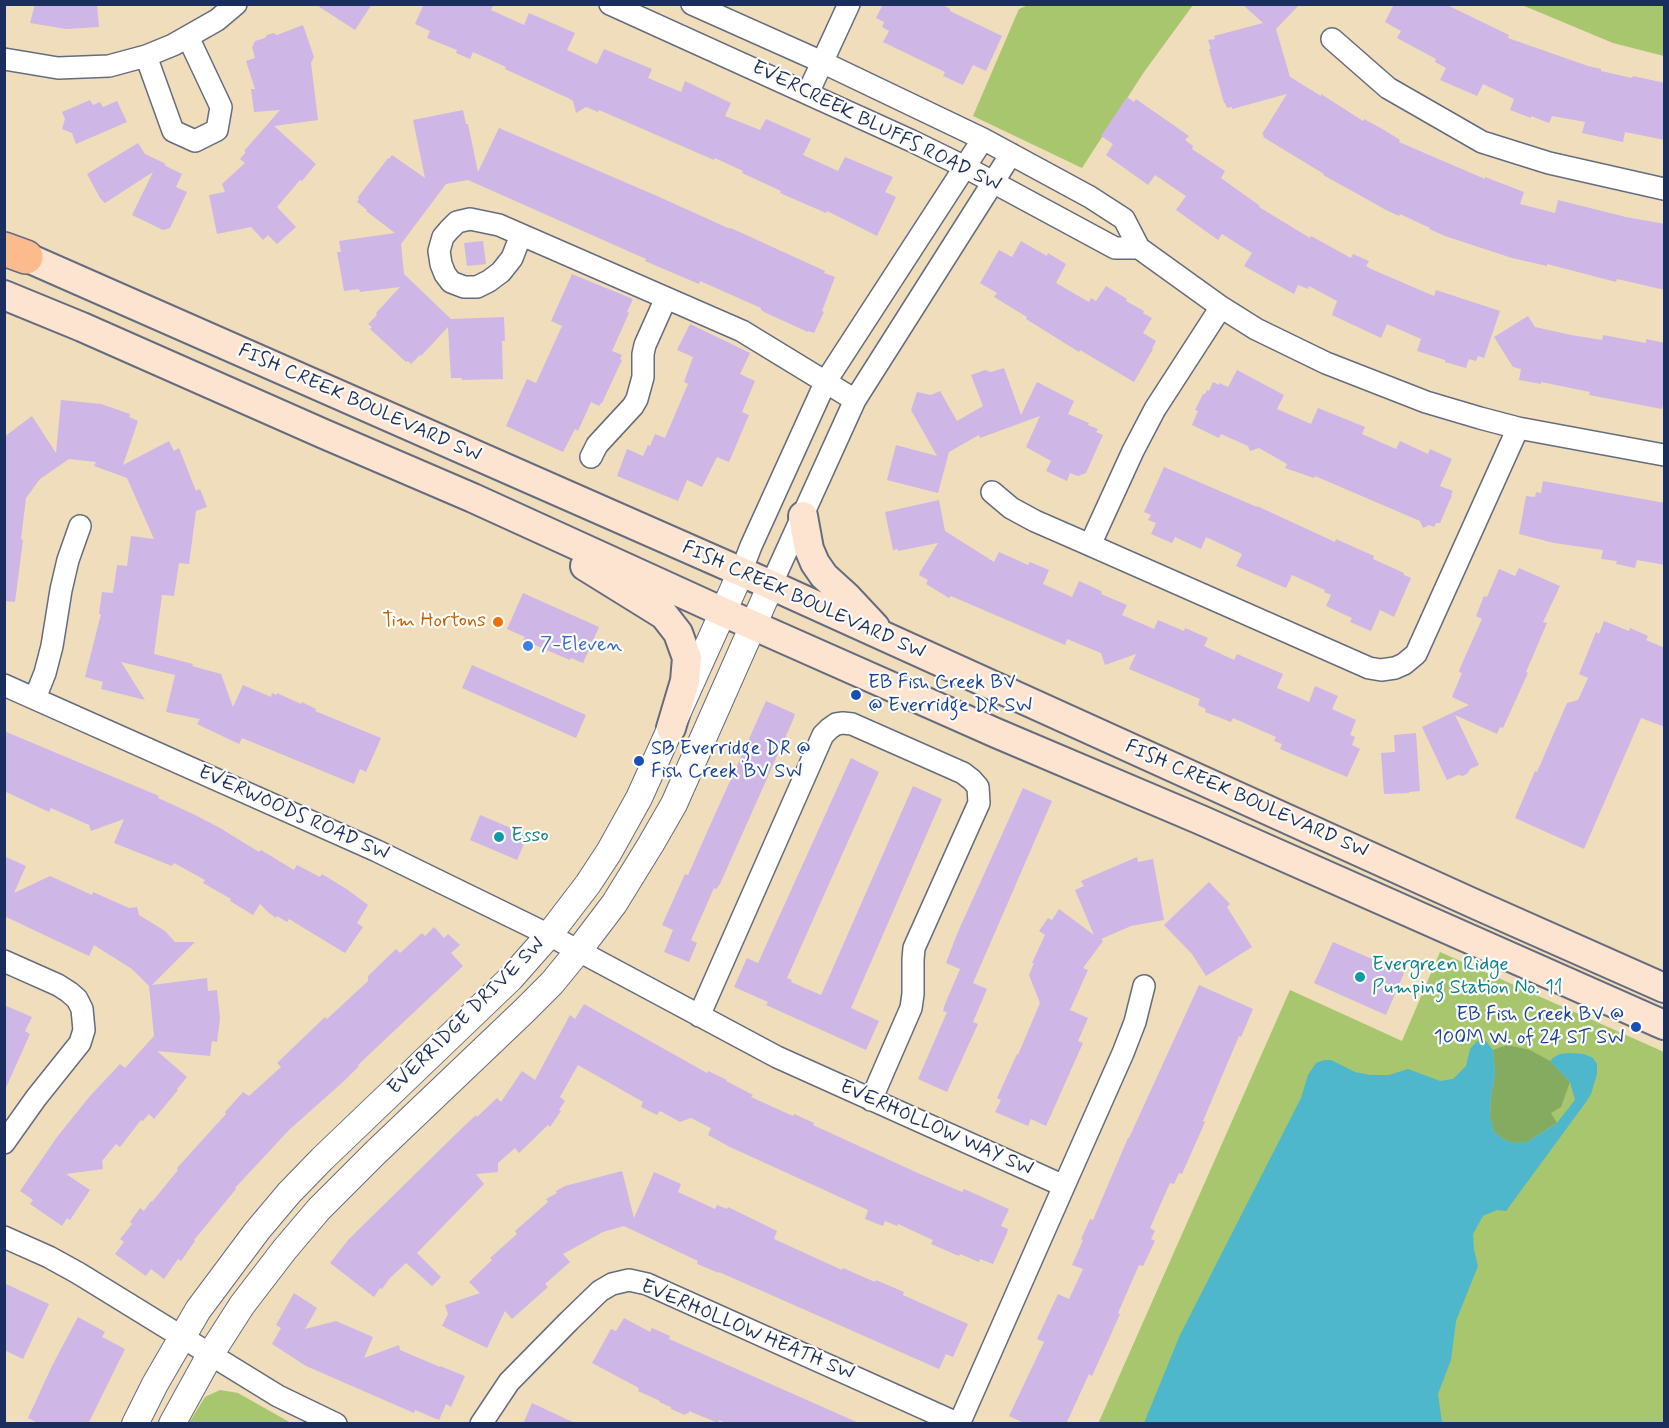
<!DOCTYPE html>
<style>
body{margin:0}
#map{position:relative;width:1669px;height:1428px;overflow:hidden;background:#efddbb;font-family:Mynerve,sans-serif}
canvas{display:block}
.frame{position:absolute;inset:0;border:6px solid #1b2f5e;pointer-events:none}
</style>
<div id="map">
<canvas width="1669" height="1428"></canvas>
<div class="frame"></div>
</div>
<script>
const ctx = document.querySelector('canvas').getContext('2d');
ctx.lineJoin = 'round';
function paint(path, color) { ctx.fillStyle = color; ctx.fill(path, 'evenodd'); }
const shape = rows => new Path2D(rows.map(r => 'M' + r).join(''));
function stroke(path, color, width, dash) { ctx.strokeStyle = color; ctx.lineWidth = width; ctx.lineCap = dash ? 'butt' : 'round'; ctx.setLineDash(dash || []); ctx.stroke(path); }
function label(font, color, halo, rows, align = 'center') {
  ctx.font = font + ' Mynerve,sans-serif'; ctx.lineWidth = 4.5; ctx.setLineDash([]); ctx.textBaseline = 'middle'; ctx.strokeStyle = halo; ctx.fillStyle = color; for (const [text, x, y, turn = 0] of rows) {
    ctx.save(); ctx.translate(x, y); ctx.rotate((+turn || 0) * Math.PI / 180); ctx.textAlign = isNaN(turn) ? turn : align; if (halo) ctx.strokeText(text, 0, 0); ctx.fillText(text, 0, 0); ctx.restore();
  }
}
const green = shape([
 [1031,4,1193,5,1144,72,1082,168,973,116,1019,9],
 [1522,5,1662,5,1664,6,1664,56,1613,43],
 [1440,952,1664,1052,1664,1423,1098,1424,1290,990,1402,1041],
 [220,1390,238,1393,291,1423,189,1423,205,1397]
]);
const forest = shape([
 [1507,1045,1530,1050,1550,1061,1570,1082,1561,1107,1551,1113,1557,1123,1527,1142,1513,1143,1503,1139,1494,1132,1490,1116,1491,1096,1495,1074,1493,1050]
]);
const water = shape([
 [1477,1041,1486,1041,1493,1050,1495,1074,1491,1096,1490,1116,1494,1132,1503,1139,1513,1143,1527,1142,1556,1124,1575,1100,1570,1082,1550,1061,1553,1058,1560,1054,1570,1053,1584,1054,1593,1058,1597,1064,1597,1074,1591,1094,1586,1102,1506,1211,1497,1210,1483,1216,1473,1234,1474,1250,1478,1266,1456,1321,1451,1360,1438,1394,1442,1423,1144,1423,1180,1335,1301,1098,1308,1075,1316,1063,1324,1060,1331,1060,1355,1072,1370,1075,1389,1075,1408,1069,1440,1081,1453,1079,1466,1066,1470,1049]
]);
const building = shape([
 [35,4,97,4,99,27,66,29,30,23],
 [315,4,372,4,355,30],
 [424,4,494,4,491,10,524,25,529,13,575,33,567,50,597,64,604,49,652,69,648,78,681,92,685,81,731,103,725,116,760,130,766,119,811,139,803,155,838,171,845,157,893,177,885,192,896,197,877,236,827,211,826,213,780,193,781,191,742,173,743,171,715,158,714,160,599,110,598,112,586,107,576,113,573,101,568,98,505,69,506,67,473,52,470,59,456,53,457,50,427,38,430,31,415,24],
 [883,4,941,4,950,9,950,11,1002,36,986,71,973,65,963,85,943,76,945,72,883,42,889,31,882,27,884,22,876,18],
 [1242,4,1300,4,1276,29,1290,77,1321,96,1321,94,1363,121,1364,119,1384,130,1400,140,1399,142,1485,179,1485,177,1524,192,1520,204,1555,213,1558,200,1626,217,1665,224,1665,290,1617,279,1616,282,1547,264,1547,266,1512,258,1445,236,1429,229,1430,228,1400,214,1399,216,1386,210,1363,197,1323,175,1324,174,1263,137,1264,136,1262,134,1287,94,1232,109,1232,107,1227,108,1225,103,1224,103,1209,49,1211,49,1208,40,1215,39,1214,36,1263,23],
 [1394,4,1445,4,1509,35,1508,38,1588,66,1601,69,1601,71,1632,78,1633,76,1665,83,1665,140,1625,132,1623,142,1582,133,1585,122,1552,116,1549,123,1531,116,1531,118,1510,110,1514,99,1483,84,1477,96,1440,80,1446,68,1435,62,1436,59,1397,38,1401,31,1385,22],
 [303,25,314,57,311,63,318,120,274,126,316,164,302,181,300,180,277,207,296,227,277,244,268,235,263,240,251,227,217,234,209,195,225,192,222,184,245,163,240,159,246,152,244,151,280,110,254,112,251,89,255,89,246,61,255,58,252,47,255,41,265,38,267,35,273,33,277,35],
 [1127,97,1134,102,1136,99,1189,136,1185,140,1193,146,1192,149,1225,171,1221,178,1260,206,1259,207,1310,238,1311,236,1351,258,1353,254,1369,261,1366,266,1371,269,1434,296,1436,290,1500,311,1484,358,1478,356,1476,361,1469,359,1466,368,1445,362,1445,360,1417,351,1421,339,1387,324,1381,338,1332,315,1337,301,1309,286,1308,289,1298,285,1294,294,1244,266,1252,253,1222,234,1218,240,1176,210,1186,196,1155,175,1148,185,1106,155,1113,144,1101,136],
 [90,100,93,105,100,102,103,107,117,101,127,122,76,144,72,133,62,129,65,119,62,112],
 [463,110,466,124,468,124,478,172,499,128,657,196,728,228,733,229,825,271,824,273,835,277,822,311,824,312,814,333,808,331,808,332,766,313,761,310,761,308,700,281,699,284,645,261,646,259,468,180,446,184,401,244,404,274,451,319,504,317,505,341,502,341,503,379,462,380,462,378,451,378,448,327,421,356,420,355,411,364,408,361,406,362,370,329,372,327,368,324,377,315,376,313,400,287,360,292,359,289,344,291,337,252,341,252,339,241,395,233,366,211,367,210,357,202,359,199,358,197,388,158,389,159,392,155,425,178,413,120],
 [138,143,145,154,166,164,164,165,182,174,176,187,187,192,170,228,163,230,132,215,153,172,105,203,100,198,87,174],
 [483,241,486,264,467,266,464,243],
 [1021,241,1047,256,1048,253,1066,264,1056,283,1089,302,1091,298,1096,301,1106,286,1127,299,1126,301,1144,311,1143,313,1152,318,1143,333,1156,341,1152,349,1153,349,1134,382,1080,350,1079,352,1026,319,1027,317,994,297,997,293,980,283,999,250,1012,257],
 [572,274,633,299,627,312,629,313,612,351,622,355,620,359,622,360,602,403,601,403,599,406,591,402,578,431,575,429,563,452,506,426,527,379,536,383,562,326,551,321],
 [1528,316,1535,327,1571,335,1602,340,1603,335,1646,343,1646,339,1665,343,1665,396,1662,409,1589,395,1590,392,1541,382,1541,384,1519,380,1521,369,1513,367,1494,337],
 [690,324,750,353,740,374,755,381,742,412,749,415,729,462,717,457,702,487,687,480,678,501,617,476,627,449,643,456,648,445,650,446,655,434,665,438,688,384,684,382,693,357,677,350],
 [1004,368,1021,415,1037,382,1074,401,1068,414,1089,423,1088,425,1098,429,1096,432,1103,435,1086,473,1078,476,1070,473,1067,481,1046,471,1051,461,1026,447,1040,416,980,438,979,435,949,452,938,493,887,480,896,445,937,456,911,410,917,392,931,395,940,391,957,421,983,406,971,375,985,370,991,372],
 [1237,370,1284,395,1277,409,1311,424,1318,408,1365,427,1362,434,1396,449,1400,441,1428,454,1430,449,1452,459,1440,486,1453,491,1451,494,1452,495,1440,523,1436,523,1434,527,1429,525,1423,528,1420,521,1315,476,1314,478,1285,468,1287,464,1259,448,1250,451,1248,446,1221,434,1219,438,1192,425,1198,411,1195,410,1203,394,1205,394,1207,390,1209,391,1213,382,1219,385,1219,383,1228,387],
 [61,400,101,404,130,414,129,417,138,421,123,465,169,441,174,451,179,448,196,491,200,489,207,507,196,511,189,564,179,563,174,596,162,595,154,654,193,664,192,666,221,674,233,707,243,685,271,697,272,693,277,695,277,693,301,704,302,702,316,709,315,711,381,738,366,772,360,769,354,784,242,738,239,744,197,724,200,719,166,712,175,675,121,662,145,700,101,689,103,682,85,677,101,614,99,614,102,592,113,593,117,565,127,566,131,536,154,539,127,478,94,466,96,462,69,459,40,479,26,498,21,539,23,540,15,602,4,601,4,437,32,416,56,453],
 [1164,467,1257,507,1257,506,1335,542,1336,539,1374,556,1373,559,1404,573,1404,575,1411,578,1394,617,1380,610,1371,631,1350,622,1352,618,1326,606,1331,595,1324,592,1325,590,1292,575,1286,588,1236,566,1242,554,1206,537,1201,549,1175,537,1172,543,1151,534,1156,523,1148,520,1151,515,1144,512],
 [1543,481,1665,503,1665,565,1637,560,1635,568,1616,564,1617,561,1601,559,1603,550,1554,543,1519,534,1526,496,1535,497,1536,492,1541,493],
 [939,500,945,531,994,562,999,552,1028,565,1030,562,1049,570,1043,584,1072,597,1079,581,1099,590,1102,592,1101,594,1127,605,1122,615,1154,629,1158,620,1184,631,1185,628,1208,638,1204,646,1234,660,1237,654,1283,674,1277,688,1309,702,1315,686,1338,696,1332,709,1356,720,1350,735,1355,737,1352,745,1360,749,1347,777,1280,749,1282,744,1274,741,1276,737,1233,718,1231,722,1205,712,1206,709,1198,705,1200,699,1129,669,1136,654,1105,665,1101,653,1067,639,1065,645,951,596,949,598,926,584,928,580,919,575,920,572,938,543,898,551,898,549,893,550,885,512],
 [1519,568,1560,586,1543,622,1547,623,1526,672,1528,673,1503,728,1500,727,1497,734,1455,715,1479,765,1470,769,1468,773,1463,776,1458,775,1447,780,1422,727,1469,705,1452,697,1462,673,1459,672,1460,668,1482,619,1476,616,1484,596,1487,597,1499,569,1515,576],
 [523,593,599,627,583,663,571,658,570,660,523,640,525,637,507,629],
 [1604,621,1629,631,1630,628,1648,636,1646,640,1665,648,1665,727,1641,718,1584,849,1515,818,1535,771,1537,772,1567,703,1578,700,1588,678,1579,674,1596,632,1599,634],
 [472,665,586,715,576,738,462,688],
 [766,701,795,714,793,720,720,884,716,889,714,888,691,940,697,943,689,962,664,952,673,930,662,925,685,874,688,875,708,830],
 [4,731,159,796,158,798,193,814,220,828,259,852,261,850,294,870,297,865,320,877,322,874,348,890,368,905,357,923,363,927,345,953,289,919,287,922,277,916,276,918,269,913,260,904,253,915,230,901,231,899,203,883,205,880,174,863,172,866,114,843,124,819,91,831,89,825,51,808,49,812,4,791],
 [1416,733,1420,791,1409,792,1409,793,1384,794,1381,753,1395,752,1394,735],
 [851,758,879,772,787,978,792,980,791,982,821,995,913,786,942,799,851,1008,879,1021,866,1050,766,1005,768,1002,734,987,747,958,758,963],
 [1023,788,1052,801,973,983,987,989,973,1022,978,1024,947,1092,918,1079,947,1012,943,1011,945,1004,960,969,946,963,957,934],
 [480,815,528,835,517,860,470,840],
 [4,856,26,866,14,893,50,876,92,895,93,892,129,908,137,907,139,915,165,931,175,942,195,942,152,985,207,978,208,991,217,990,220,1018,217,1042,212,1041,210,1056,157,1051,187,1077,177,1089,178,1090,154,1119,149,1114,143,1121,141,1120,120,1147,116,1144,102,1161,103,1169,66,1174,90,1190,70,1220,67,1218,62,1226,30,1204,33,1200,20,1191,57,1137,90,1096,120,1064,125,1068,154,1036,149,986,132,969,94,945,89,956,4,916],
 [1137,857,1138,862,1153,859,1164,920,1131,926,1101,939,1103,941,1083,968,1088,970,1070,1010,1088,1018,1078,1041,1083,1043,1046,1126,1031,1119,1028,1126,995,1112,1001,1100,997,1098,1017,1054,1018,1055,1040,1003,1029,975,1034,963,1032,963,1045,935,1039,931,1048,918,1052,920,1059,909,1094,935,1075,890,1084,886,1081,881],
 [1209,882,1230,904,1227,907,1252,947,1206,976,1192,954,1164,925],
 [434,927,444,938,448,934,460,945,451,953,463,966,358,1065,359,1066,344,1081,289,1130,235,1188,236,1189,194,1240,195,1241,181,1261,178,1259,164,1279,151,1269,146,1276,115,1254,124,1242,120,1239,132,1224,130,1222,140,1208,144,1211,151,1201,152,1202,178,1170,177,1168,226,1114,225,1112,243,1092,249,1096,281,1067,277,1063,325,1017,327,1019,368,981,368,976,396,949,400,953,422,933,425,936],
 [1333,942,1404,973,1386,1015,1314,983],
 [1199,985,1253,1009,1241,1037,1239,1036,1203,1121,1205,1122,1182,1174,1179,1173,1174,1184,1170,1183,1150,1228,1155,1231,1151,1239,1155,1241,1143,1266,1139,1265,1118,1313,1120,1314,1108,1341,1092,1376,1089,1374,1066,1424,1026,1424,1009,1416,1044,1342,1037,1339,1058,1294,1069,1299,1083,1269,1072,1265,1083,1240,1081,1239,1090,1219,1093,1220,1128,1138,1129,1138],
 [584,1004,707,1073,708,1071,727,1080,726,1081,753,1095,751,1097,793,1116,794,1114,814,1123,813,1125,920,1174,962,1192,964,1189,1009,1209,1001,1226,1008,1229,1007,1233,993,1264,980,1259,979,1262,960,1254,959,1256,931,1244,933,1240,898,1224,897,1226,885,1221,883,1226,865,1219,868,1210,730,1147,708,1135,711,1128,691,1118,680,1122,660,1111,657,1115,641,1107,643,1102,578,1065,560,1097,565,1101,559,1110,561,1111,550,1127,548,1125,519,1153,515,1148,498,1163,498,1172,476,1174,484,1184,417,1253,441,1277,432,1286,406,1263,390,1278,382,1289,380,1288,374,1297,330,1263,349,1239,459,1131,476,1115,477,1117,497,1098,501,1102,522,1071,535,1080,570,1015,575,1019],
 [4,1005,32,1017,25,1031,30,1034,4,1092],
 [622,1171,634,1218,654,1172,681,1184,678,1192,715,1209,717,1205,727,1209,728,1207,777,1231,774,1239,842,1270,843,1268,875,1282,876,1280,904,1292,903,1295,968,1324,953,1357,946,1354,939,1369,719,1272,719,1273,697,1264,698,1261,624,1226,603,1232,563,1254,570,1262,545,1284,548,1287,512,1319,505,1311,487,1348,442,1326,448,1314,445,1305,480,1293,469,1282,492,1260,490,1258,517,1234,515,1231,548,1202,546,1199,557,1193,556,1191,565,1186],
 [4,1283,49,1304,23,1359,4,1350],
 [294,1293,317,1308,305,1329,336,1321,373,1337,364,1358,399,1345,400,1350,440,1367,440,1366,465,1376,451,1407,446,1404,439,1420,415,1410,414,1413,306,1366,272,1344,281,1328,276,1325],
 [78,1317,105,1332,102,1337,125,1349,88,1424,40,1424,28,1418,52,1366],
 [624,1318,650,1332,652,1328,670,1336,669,1339,861,1424,727,1424,719,1420,718,1423,689,1411,688,1414,686,1413,685,1415,671,1409,671,1407,659,1402,660,1401,638,1391,639,1388,592,1363,611,1329,616,1331],
 [532,1403,577,1424,523,1424]
]);
const minor = shape([
 [610,4,912,141,965,167,1115,248,1139,248],
 [692,4,822,62,983,139,1090,197,1124,219,1139,248,1221,307,1256,329,1326,363,1426,402,1480,418,1518,428,1664,455],
 [1332,39,1388,88,1482,142,1549,163,1664,189],
 [146,56,173,131,195,141,217,130,221,107,188,37],
 [4,59,58,68,109,66,146,56,173,45,217,20,236,4],
 [808,93,849,4],
 [521,235,512,258,501,272,489,281,477,287,464,287,451,282,445,274,441,264,439,251,443,237,449,230,457,222,470,219,499,225,742,331,855,400],
 [1221,307,1155,409,1133,451,1090,545,1369,668,1381,670,1395,668,1404,664,1416,654,1518,428],
 [591,457,597,445,633,406,637,399,643,377,643,354,645,345,666,298],
 [992,492,1011,508,1035,521,1090,545],
 [741,572,751,546,826,381,983,139],
 [771,585,855,400,1011,154],
 [4,685,377,851,549,935,777,1057,1064,1186,959,1424,647,1284,629,1280,612,1284,600,1291,569,1321,509,1382,481,1424],
 [35,698,45,673,52,646,61,590,68,560,80,526],
 [4,961,58,985,69,992,77,999,82,1009,84,1030,80,1043,36,1098,4,1143],
 [699,1016,823,735,829,729,836,724,843,723,852,724,963,773,972,780,978,787,979,803,914,948,913,960,913,994,911,1008,871,1100],
 [1064,1186,1123,1053,1135,1022,1144,986],
 [4,1237,49,1257,78,1273,278,1396,336,1424]
]);
const tertiary = shape([
 [135,1424,155,1384,198,1310,257,1231,289,1193,322,1159,511,978,549,935,588,884,609,852,639,798,741,572],
 [172,1424,210,1355,242,1305,285,1249,319,1209,375,1153,524,1011,552,983,579,950,614,904,651,844,674,804,771,585]
]);
const secondary = shape([
 [4,251,26,257,771,585,1477,905,1664,988],
 [4,295,82,327,324,434,473,498,723,612,996,733,1201,820,1664,1025],
 [803,516,809,549,815,563,824,576,846,596,875,627],
 [585,566,664,615,678,633,687,658,685,681,671,728]
]);
const motorway = shape([
 [4,249,26,257]
]);
const markers = [
 [498,622,6,"#e8710a"],
 [528,646,6,"#3f7fe0"],
 [856,695,6,"#1a4fb4"],
 [639,761,6,"#1a4fb4"],
 [499,837,6,"#0f9aa8"],
 [1360,977,6,"#0f9aa8"],
 [1636,1027,6,"#1a4fb4"]
];
const streetNames = [
 ["EVERCREEK BLUFFS ROAD SW",876,127,26],
 ["FISH CREEK BOULEVARD SW",359,404,24],
 ["FISH CREEK BOULEVARD SW",803,601,24],
 ["FISH CREEK BOULEVARD SW",1246,800,24],
 ["EVERWOODS ROAD SW",293,814,24],
 ["EVERRIDGE DRIVE SW",467,1017,-45],
 ["EVERHOLLOW WAY SW",936,1129,24],
 ["EVERHOLLOW HEATH SW",747,1331,23]
];
const foodNames = [
 ["Tim Hortons",486,622]
];
const shopNames = [
 ["7-Eleven",540,646]
];
const transitNames = [
 ["EB Fish Creek BV",868,684],
 ["@ Everridge DR SW",868,707],
 ["SB Everridge DR @",651,750],
 ["Fish Creek BV SW",651,773],
 ["EB Fish Creek BV @",1624,1016,"right"],
 ["100M W. of 24 ST SW",1624,1039,"right"]
];
const cultureNames = [
 ["Esso",511,837],
 ["Evergreen Ridge",1372,966],
 ["Pumping Station No. 11",1372,989]
];
paint(green, '#a7c66d');
paint(forest, '#85ab60');
paint(water, '#4eb7cc');
paint(building, '#ceb7e6');
stroke(minor, '#656c7f', 24);
stroke(tertiary, '#656c7f', 28);
stroke(secondary, '#656c7f', 32);
stroke(motorway, '#656c7f', 36);
stroke(minor, '#fff', 21);
stroke(tertiary, '#fff', 26);
stroke(secondary, '#fde4d1', 28);
stroke(motorway, '#fbbb8d', 33);
for (const [x, y, r, color] of markers) { const dot = new Path2D(); dot.arc(x, y, r, 0, 2 * Math.PI); ctx.fillStyle = color; ctx.fill(dot); stroke(dot, '#fdfcf7', 2); }
label('20px', '#1b2f5e', '#fdfcf7', streetNames);
label('20px', '#c56008', '#fdfcf7', foodNames, 'right');
label('20px', '#366cbe', '#fdfcf7', shopNames, 'left');
label('20px', '#164399', '#fdfcf7', transitNames, 'left');
label('20px', '#0d838f', '#fdfcf7', cultureNames, 'left');
</script>
